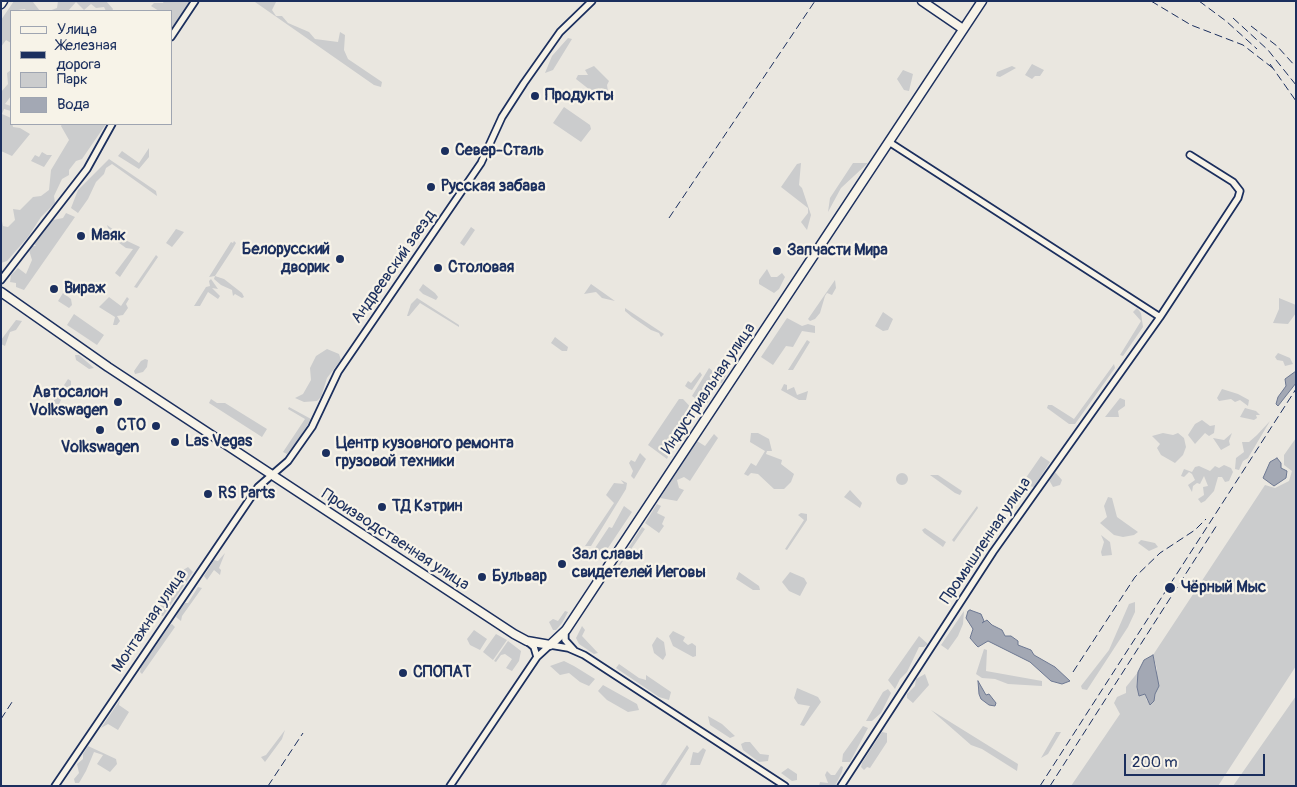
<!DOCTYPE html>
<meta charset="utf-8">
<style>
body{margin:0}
#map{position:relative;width:1297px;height:787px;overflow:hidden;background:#eae7e0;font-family:Pangolin,sans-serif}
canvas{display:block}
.frame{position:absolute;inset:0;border:2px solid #1b2f5e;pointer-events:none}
.legend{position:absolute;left:10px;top:10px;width:162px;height:115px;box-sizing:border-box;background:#f7f3e8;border:1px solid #9fa5b1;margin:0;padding:6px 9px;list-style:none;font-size:15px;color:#1b2f5e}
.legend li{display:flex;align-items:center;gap:10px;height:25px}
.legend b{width:25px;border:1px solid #9fa5b1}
.scale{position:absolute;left:1124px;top:754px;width:141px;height:22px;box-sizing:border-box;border:2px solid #1b2f5e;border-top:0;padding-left:6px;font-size:15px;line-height:18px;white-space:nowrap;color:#1b2f5e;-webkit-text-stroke:4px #f7f3e8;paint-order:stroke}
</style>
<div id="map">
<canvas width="1297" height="787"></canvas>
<div class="frame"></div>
<ul class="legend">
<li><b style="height:6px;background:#f7f3e8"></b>Улица</li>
<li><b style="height:6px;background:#1b2f5e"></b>Железная дорога</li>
<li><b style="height:14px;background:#cbcccd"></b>Парк</li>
<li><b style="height:14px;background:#a3a8b4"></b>Вода</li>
</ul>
<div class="scale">200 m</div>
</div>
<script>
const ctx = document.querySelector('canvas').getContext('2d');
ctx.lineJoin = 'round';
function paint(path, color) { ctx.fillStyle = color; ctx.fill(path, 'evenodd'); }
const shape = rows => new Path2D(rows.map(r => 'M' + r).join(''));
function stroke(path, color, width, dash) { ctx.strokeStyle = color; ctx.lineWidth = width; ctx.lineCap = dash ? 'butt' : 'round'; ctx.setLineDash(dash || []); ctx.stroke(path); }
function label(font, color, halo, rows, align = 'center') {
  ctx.font = font + ' Pangolin,sans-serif'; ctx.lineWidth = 4.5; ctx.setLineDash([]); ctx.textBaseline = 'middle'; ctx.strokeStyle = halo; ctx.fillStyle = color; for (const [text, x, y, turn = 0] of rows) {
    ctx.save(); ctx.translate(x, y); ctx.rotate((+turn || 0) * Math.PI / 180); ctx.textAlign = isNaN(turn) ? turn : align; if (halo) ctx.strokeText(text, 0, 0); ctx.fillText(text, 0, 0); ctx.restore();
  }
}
const green = shape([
 [14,1,33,2,40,11,26,11,25,9,11,11,11,43,6,40,1,47,1,20],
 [58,1,106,1,113,9,112,11,106,11,104,7,96,8,91,4,84,10,76,2,68,11,49,11,57,8],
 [164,1,191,1,171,29,171,11,159,11,151,6,154,3,163,3],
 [263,1,276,2,272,10,276,16,282,16,288,23,309,32,315,39,338,42,340,32,345,35,344,50,348,59,382,82,381,87,374,85,255,2],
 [568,38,572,39,553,70,545,73,552,56],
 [1032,64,1044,70,1040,76,1035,76,1032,79,1025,75],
 [594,66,609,81,607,85,609,98,604,101,576,79,578,75,588,75,585,70],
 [1012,66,1016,68,1000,77,996,76,997,72],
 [11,70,11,96,5,104,11,106,11,111,4,109,2,114,11,118,13,127,20,128,30,134,12,156,1,151,1,92,8,84,7,73],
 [903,70,913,74,909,91,904,90,897,79],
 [564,107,590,125,591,129,581,142,553,123],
 [62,124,106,124,82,159,76,161,69,170,69,175,62,179,54,196,55,203,41,217,28,237,7,261,1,263,1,216,3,226,8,227,15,220,13,209,20,210,33,197,41,196,49,190,51,170,69,140,61,126],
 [149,148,149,157,139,169,118,156,122,151,139,163],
 [42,152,47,155,52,155,44,167,31,161,35,155,39,157],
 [109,159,156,191,157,196,112,164,106,168,104,174,96,182,88,199,78,213,71,208,78,190],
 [801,163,799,185,802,188,811,215,807,230,801,222,808,213,808,208,781,187,797,164],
 [853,163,868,163,841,188,828,212,830,198],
 [66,213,75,217,24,290,16,287,16,283,10,282,11,275,18,268,26,274,32,260,29,250,32,246,36,246,34,244,53,220,63,218],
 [107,225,122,236,125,240,140,247,120,277,115,273,133,249,126,248,111,237,113,233,108,228],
 [471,227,475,230,464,246,460,243],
 [176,229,184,232,172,247,166,243],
 [234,241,236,243,232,250,215,276,224,279,242,293,244,297,242,298,235,294,233,296,232,290,221,285,214,279,215,276,209,277,231,242,233,243],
 [156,255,158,257,137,288,134,287],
 [767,269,771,277,777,277,782,273,785,277,779,289,774,293,759,284,759,280],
 [211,279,218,289,212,288,220,296,218,299,208,292,200,306,194,306,206,287,210,286,209,281],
 [835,280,836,288,832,295,827,293,825,296,820,313,815,319,810,321,808,319],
 [423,284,435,293,438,297,436,300,423,294,419,290],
 [591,284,615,301,602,298,596,292,584,294],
 [63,293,71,299,72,305,69,308,58,301],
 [109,297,121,306,127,297,129,299,126,304,128,308,123,315,117,316,120,321,117,325,113,325,115,317,99,307],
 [417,298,459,325,459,327,420,303,409,316,407,316,411,304],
 [1279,298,1296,305,1296,313,1288,324,1273,323,1279,309],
 [625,308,664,334,661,337,659,333,651,330,632,317,625,311],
 [1137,308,1141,313,1143,327,1123,356,1120,355,1141,321,1133,312],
 [883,312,893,319,888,330,883,331,875,326],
 [74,314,104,335,97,345,67,325],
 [787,318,802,326,808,324,815,326,815,333,802,331,793,347,786,346,773,365,761,357],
 [16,320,22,321,16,330,10,332,5,346,1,344,1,340],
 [555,337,568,347,567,351,562,351,551,343],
 [807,340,810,342,793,370,788,370],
 [327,349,339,354,341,360,327,378,321,397,317,401,304,402,295,398,303,394,311,380,310,368,316,356],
 [1278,353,1290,358,1293,364,1285,366,1283,361,1277,360,1275,357],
 [75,355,79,355,94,368,89,369,76,360],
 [145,359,148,360,147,367,143,372,135,374,134,371,141,361],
 [1114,364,1115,368,1075,424,1069,424,1047,408,1048,405,1052,405,1074,419],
 [709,368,720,377,726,375,722,383,715,382,706,393,708,402,705,405,692,396],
 [700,372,702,375,692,390,689,389,685,386,688,381,691,383],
 [68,379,71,381,71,387,64,394,58,406,53,408,51,405],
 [784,384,787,385,787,390,794,387,797,395,808,391,806,400,799,400,781,390],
 [1222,389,1238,394,1249,400,1248,406,1240,400,1235,402,1231,399,1219,401,1217,398],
 [1120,398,1125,400,1125,406,1118,411,1119,417,1105,417],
 [211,399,217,403,225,403,267,429,262,437,209,403],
 [679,399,683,399,697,414,687,430,678,434,667,459,648,445],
 [289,407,311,419,299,439,287,454,283,452,305,419,288,409],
 [1245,408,1256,411,1260,415,1256,415,1257,418,1254,420,1240,417],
 [1202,420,1210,426,1215,425,1214,433,1209,436,1205,433,1195,444,1188,435,1195,424],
 [1270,421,1248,458,1243,461,1239,470,1235,469,1236,458,1244,452,1242,442,1249,442,1257,435],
 [751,433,758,433,769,439,772,451,767,451,766,454,782,460,781,464,794,474,791,482,784,489,774,489,758,474,751,473,748,476,744,474,751,463,756,466,765,451,750,442],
 [1163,433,1173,435,1178,433,1184,438,1186,447,1183,455,1175,463,1161,455,1157,448,1160,444,1152,436],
 [1232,433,1229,441,1230,445,1221,450,1213,438,1224,440],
 [714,434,718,438,690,481,684,477,677,480,679,488,684,490,677,501,660,498,697,441,705,446],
 [1296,438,1296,666,1218,786,1071,786,1120,714,1114,703,1117,697,1126,693,1126,687,1138,672,1137,687,1139,696,1145,694,1147,701,1155,694,1157,669,1153,655,1265,485,1275,488,1289,481,1292,471,1284,465,1284,455],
 [640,453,646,459,634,479,631,476,633,471,629,463,631,460,635,462],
 [1041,456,1050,462,1034,487,1029,486,1023,482],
 [1224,465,1231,468,1233,472,1229,481,1225,482,1222,477,1218,477,1214,491,1205,501,1201,503,1198,499,1204,495,1203,487,1208,486,1204,476,1200,484,1197,483,1193,486,1192,492,1188,485,1195,480,1192,474,1189,472,1184,477,1181,476,1184,469,1192,472,1195,467,1199,466,1210,471,1215,466,1219,468],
 [1055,472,1062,480,1060,485,1053,487,1049,480],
 '896 479a6 6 0 1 1 12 0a6 6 0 1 1-12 0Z',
 [930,475,938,475,962,491,960,495,955,493],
 [621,480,627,483,626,489,591,546,585,546,614,503,606,495,614,483,624,484],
 [850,490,862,503,860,508,844,497],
 [1108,497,1112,498,1117,517,1138,532,1134,535,1123,537,1114,535,1100,523,1107,517,1104,506],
 [657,504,661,506,657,513,665,517,662,524,664,526,659,533,645,523],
 [624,506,632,512,604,554,595,548,609,527,612,528],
 [977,506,978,508,954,542,952,540],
 [801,513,807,514,807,520,787,550,785,549,804,520,798,515],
 [642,527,645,529,614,574,612,573,627,554,627,550],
 [925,528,946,542,943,547,924,533,922,530],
 [1101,535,1110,542,1112,555,1102,556,1101,552,1104,542],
 [1141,540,1155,543,1158,547,1149,551,1138,543],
 [225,553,219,568,221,570,220,575,214,570,207,580,204,576,214,560,218,561],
 [188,567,193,572,163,616,158,616,156,613,169,591,177,582,180,572],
 [739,572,759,586,760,590,753,590,736,579],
 [790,572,804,578,807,583,800,596,789,591,782,582],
 [198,587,202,588,182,616,181,621,176,617,178,612,185,603,188,603],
 [1135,602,1135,612,1128,627,1087,690,1082,689,1081,686,1109,650,1129,604],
 [565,611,568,612,562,623,556,630,553,630,549,622,553,619,558,621],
 [964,611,963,624,958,636,948,650,941,645],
 [172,624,175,627,142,674,140,672,141,667,170,625],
 [582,626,585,630,582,636,598,653,594,654,579,644,576,638],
 [474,630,487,639,480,650,470,645,467,639],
 [673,631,685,637,683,641,688,645,692,643,696,646,696,656,693,657,673,646,669,636],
 [496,634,507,640,493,660,483,652],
 [919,636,928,644,924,647,919,647,907,672,900,679,895,689,888,680],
 [657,637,664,642,666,655,663,660,654,653,652,645],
 [508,641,521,651,519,661,512,671,506,668,512,659,505,654,501,655,496,662,494,661],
 [984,649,987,650,986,671,1042,681,1042,686,1008,684,995,679,982,678,976,674],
 [564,661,574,666,595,679,589,686,580,682,569,673,560,675,550,666],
 [619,664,639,678,646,680,646,675,671,692,669,700,659,697,616,668],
 [925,674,929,685,913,703,907,698,907,694,915,686,916,679],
 [603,685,637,704,639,710,628,712,607,700,598,691],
 [797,688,818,697,821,702,804,726,800,725,810,706,798,704,794,698],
 [888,689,891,693,881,713,872,721,866,721,883,692],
 [1296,696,1296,786,1233,786],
 [120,700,119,705,129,712,118,730,108,724,101,728],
 [931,710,1018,764,1017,771,982,749,971,745],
 [708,716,722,724,735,736,730,738,710,725],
 [863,726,868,728,850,762,842,762,843,754],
 [285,730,282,739,265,762,261,757,266,755],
 [882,732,887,733,887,742,870,768,867,767,864,770,861,767,862,763],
 [1056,732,1061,732,1048,754,1041,758],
 [745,742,750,742,760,754,769,755,768,761,759,762,743,750,741,744],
 [687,745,689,748,665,786,660,786],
 [88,746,116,759,117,764,110,772,97,764,103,755,94,752,86,771,79,783,75,783,74,779,79,773,77,764,83,759,83,754],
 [703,748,706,750,700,765,690,765,693,752,698,753],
 [841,766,843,767,842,772,835,786,819,786,820,782,828,783,825,775,827,771,831,775,835,775],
 [788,768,797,774,797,780,792,781,781,773]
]);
const water = shape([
 [1296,371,1296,383,1278,406,1276,404,1278,397,1286,386,1285,379,1296,371],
 [1277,458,1281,463,1281,468,1287,471,1286,478,1274,486,1263,478,1270,462,1277,458],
 [970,610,981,614,984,621,982,623,987,620,992,625,1002,630,1005,636,1011,636,1018,641,1018,645,1031,650,1034,655,1055,667,1070,681,1062,684,1051,681,1030,662,988,641,978,647,976,645,970,638,973,629,966,618,968,611,970,610],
 [1153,655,1159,686,1155,694,1154,701,1150,705,1145,694,1139,696,1137,687,1138,672,1144,660,1153,655],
 [978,681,986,695,989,694,996,703,995,706,989,705,981,699,979,694,978,681]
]);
const minor = shape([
 [171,37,195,1],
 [889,142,1160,317],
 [1,280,87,169,112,124],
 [565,630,565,640,574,650],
 [527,641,534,647,537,657],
 [55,786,258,487,288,461,312,427,338,372,481,163,502,117,524,83,560,32,592,1],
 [450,786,537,657,550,645,568,648,584,655,785,786],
 [841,786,993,552,1160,317,1238,198,1240,191,1233,182,1190,155]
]);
const major = shape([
 [922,1,963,29],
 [1,4,3,1],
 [1,292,108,367,514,634,527,641,550,645,566,630,982,1]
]);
const rail = shape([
 [1151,1,1191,25,1243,45,1274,69],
 [1199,1,1226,21,1257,49],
 [1233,18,1268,50,1296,85],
 [1251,26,1277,46,1296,67],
 [1270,64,1296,101],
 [669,218,815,1],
 [1073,672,1135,577,1160,553,1195,530,1206,519],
 [1,719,14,699],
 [268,786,303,733],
 [1040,786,1296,389],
 [1050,786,1217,525]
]);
const markers = [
 [535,96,5,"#1b2f5e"],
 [445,151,5,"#1b2f5e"],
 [431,187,5,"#1b2f5e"],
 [81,236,5,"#1b2f5e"],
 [777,251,5,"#1b2f5e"],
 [340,259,5,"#1b2f5e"],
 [438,268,5,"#1b2f5e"],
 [54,289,5,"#1b2f5e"],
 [118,402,5,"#1b2f5e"],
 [156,426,5,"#1b2f5e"],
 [100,430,5,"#1b2f5e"],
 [175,442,5,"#1b2f5e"],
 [326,453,5,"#1b2f5e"],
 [208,494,5,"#1b2f5e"],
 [382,507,5,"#1b2f5e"],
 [562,564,5,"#1b2f5e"],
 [482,577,5,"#1b2f5e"],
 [1170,588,6,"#1b2f5e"],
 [403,673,5,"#1b2f5e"]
];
const poiNames = [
 ["Продукты",545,96],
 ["Север-Сталь",455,151],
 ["Русская забава",441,187],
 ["Маяк",91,236],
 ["Белорусский",330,250,"right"],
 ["дворик",330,268,"right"],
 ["Запчасти Мира",787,251],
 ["Столовая",448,268],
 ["Вираж",64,289],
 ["Автосалон",108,393,"right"],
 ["Volkswagen",108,411,"right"],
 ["СТО",146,426,"right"],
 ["Las Vegas",185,442],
 ["Центр кузовного ремонта",336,444],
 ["грузовой техники",336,462],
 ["Volkswagen",100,448,"center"],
 ["RS Parts",218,494],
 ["ТД Кэтрин",392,507],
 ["Зал славы",572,555],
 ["свидетелей Иеговы",572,573],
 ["Бульвар",492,577],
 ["Чёрный Мыс",1181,588],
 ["СПОПАТ",413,673]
];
const streetNames = [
 ["Андреевский заезд",394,267,-55],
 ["Индустриальная улица",709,389,-56],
 ["Производственная улица",395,540,33],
 ["Промышленная улица",986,541,-56],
 ["Монтажная улица",150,621,-56]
];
paint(green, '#cbcccd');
paint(water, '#a3a8b4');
stroke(water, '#6d7892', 1);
stroke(minor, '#1b2f5e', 9);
stroke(major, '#1b2f5e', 11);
stroke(minor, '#f7f3e8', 5.5);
stroke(major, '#f7f3e8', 8);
stroke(rail, '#1b2f5e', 1, [8, 4]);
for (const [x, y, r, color] of markers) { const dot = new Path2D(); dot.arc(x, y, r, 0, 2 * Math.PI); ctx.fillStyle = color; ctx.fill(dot); stroke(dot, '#f7f3e8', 2); }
label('bold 16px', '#1b2f5e', '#f7f3e8', poiNames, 'left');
label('16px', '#1b2f5e', '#f7f3e8', streetNames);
</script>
